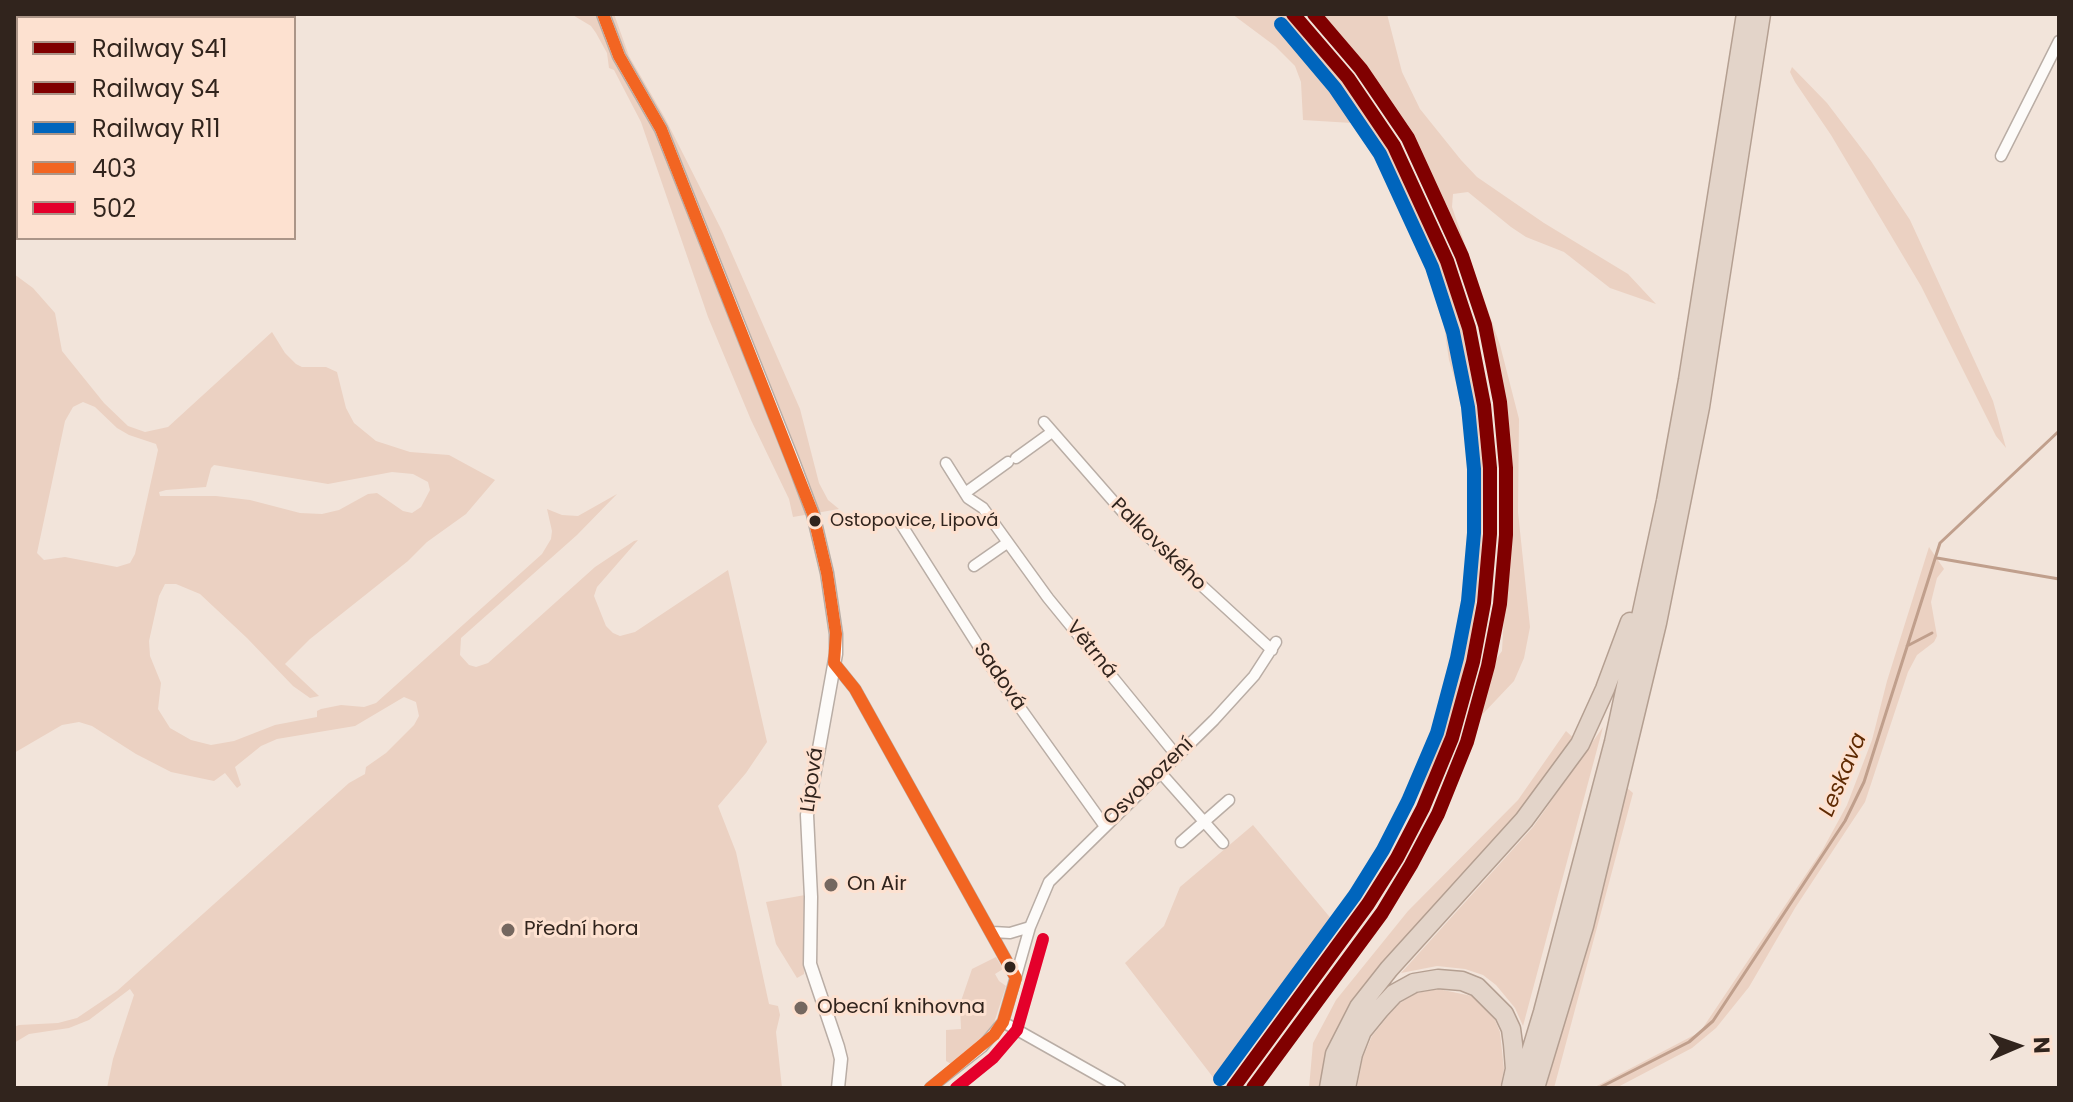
<!DOCTYPE html>
<meta charset="utf-8">
<style>
body{margin:0}
#map{position:relative;width:2073px;height:1102px;overflow:hidden;background:#f2e4da;font-family:Poppins,sans-serif}
canvas{display:block}
.frame{position:absolute;inset:0;border:16px solid #31241d;pointer-events:none}
.legend{position:absolute;left:16px;top:16px;width:280px;height:224px;box-sizing:border-box;background:#fde1d0;border:2px solid #ab9588;margin:0;padding:10px 14px;list-style:none;font-size:24px;color:#31241d}
.legend li{display:flex;align-items:center;gap:16px;height:40px}
.legend b{width:40px;border:2px solid #ab9588}
.north{position:absolute;left:1977px;top:1006px;width:80px;height:80px;-webkit-text-stroke:6px #fde1d0;paint-order:stroke;rotate:88deg;font-size:22px;font-weight:700;line-height:32px;text-align:center;color:#31241d}
.north::after{content:'';display:block;margin:auto;width:28px;height:36px;background:#31241d;clip-path:polygon(50% 0,100% 100%,50% 72%,0 100%)}
</style>
<div id="map">
<canvas width="2073" height="1102"></canvas>
<div class="frame"></div>
<ul class="legend">
<li><b style="height:10px;background:#800000"></b>Railway S41</li>
<li><b style="height:10px;background:#800000"></b>Railway S4</li>
<li><b style="height:10px;background:#0065bd"></b>Railway R11</li>
<li><b style="height:10px;background:#f26522"></b>403</li>
<li><b style="height:10px;background:#e4002b"></b>502</li>
</ul>
<div class="north">N</div>
</div>
<script>
const ctx = document.querySelector('canvas').getContext('2d');
ctx.lineJoin = 'round';
function paint(path, color) { ctx.fillStyle = color; ctx.fill(path, 'evenodd'); }
const shape = rows => new Path2D(rows.map(r => 'M' + r).join(''));
function stroke(path, color, width, dash) { ctx.strokeStyle = color; ctx.lineWidth = width; ctx.lineCap = dash ? 'butt' : 'round'; ctx.setLineDash(dash || []); ctx.stroke(path); }
function label(font, color, halo, rows, align = 'center') {
  ctx.font = font + ' Poppins,sans-serif'; ctx.lineWidth = 6; ctx.setLineDash([]); ctx.textBaseline = 'middle'; ctx.strokeStyle = halo; ctx.fillStyle = color; for (const [text, x, y, turn = 0] of rows) {
    ctx.save(); ctx.translate(x, y); ctx.rotate((+turn || 0) * Math.PI / 180); ctx.textAlign = isNaN(turn) ? turn : align; if (halo) ctx.strokeText(text, 0, 0); ctx.fillText(text, 0, 0); ctx.restore();
  }
}
const green = shape([
 [571,14,614,14,629,56,665,118,722,231,800,409,819,483,828,500,839,509,793,517,789,499,751,420,708,317,641,122,614,70,609,68,607,53,596,33,591,26],
 [1232,14,1284,14,1342,81,1387,148,1409,189,1441,263,1462,330,1477,406,1483,469,1481,571,1471,636,1460,687,1446,735,1418,803,1452,688,1475,582,1479,484,1470,430,1449,360,1444,326,1427,271,1400,200,1352,123,1303,120,1301,82,1295,66,1275,46],
 [1310,14,1387,14,1402,72,1420,109,1461,160,1477,177,1544,223,1628,274,1656,304,1610,288,1564,252,1526,237,1511,227,1468,192,1453,194,1452,207,1500,345,1519,419,1518,512,1530,627,1524,658,1514,681,1478,719,1471,717,1485,664,1494,662,1502,651,1504,615,1496,606,1502,535,1500,436,1496,403,1480,326,1459,256,1444,220,1404,139,1357,70],
 [1792,67,1827,103,1871,161,1910,220,1993,401,2006,448,1996,436,1921,286,1831,135,1795,82,1790,72],
 [14,274,33,288,55,313,62,351,104,403,128,426,145,432,168,427,272,332,285,353,296,364,302,367,326,367,337,372,346,408,354,423,376,441,410,452,449,455,495,480,466,514,427,542,408,561,310,639,285,664,319,696,310,698,293,686,247,638,200,594,176,584,165,584,159,596,149,641,150,656,161,683,158,709,170,728,191,740,211,745,234,741,275,725,317,717,317,711,321,709,341,705,364,707,376,703,542,554,551,539,552,531,547,509,562,515,578,516,617,494,577,535,461,638,460,655,469,665,476,667,488,663,595,567,634,541,638,540,597,587,594,596,606,626,613,633,620,636,635,632,728,570,767,742,746,773,718,806,736,852,769,1004,778,1006,780,1015,776,1032,782,1088,107,1088,113,1059,134,995,130,989,89,1020,69,1028,29,1034,14,1043,14,1027,19,1025,58,1023,77,1018,117,991,349,783,365,774,366,767,386,753,414,725,419,716,416,702,404,697,355,726,277,739,261,746,235,767,241,785,237,788,225,773,214,781,171,772,136,754,92,726,79,722,62,725,14,753],
 [83,402,95,407,117,428,129,435,156,444,158,450,135,554,130,563,117,567,65,557,44,560,37,553,65,421,73,407],
 [214,465,328,484,392,472,413,474,428,482,430,490,421,507,412,513,403,511,377,493,368,494,339,510,322,514,300,513,250,500,216,496,160,496,159,492,166,490,206,487,211,468],
 [1929,547,1944,569,1937,578,1931,602,1937,636,1934,642,1917,655,1908,672,1865,802,1795,908,1749,987,1716,1028,1692,1048,1616,1088,1593,1088,1700,1032,1823,849,1847,805,1872,740,1887,681],
 [1603,727,1523,1026,1515,1008,1496,985,1483,975,1465,969,1437,966,1401,973,1533,827],
 [1566,731,1580,744,1389,969,1329,1088,1309,1088,1313,1043,1336,1000,1408,911,1518,800],
 [1619,781,1633,793,1554,1088,1546,1088,1573,989],
 [1253,825,1338,927,1219,1085,1125,963,1164,926,1180,887],
 [805,895,807,896,804,974,797,978,776,944,766,902],
 [996,957,1003,969,995,974,999,981,1006,986,994,1023,989,1031,951,1064,946,1061,946,1030,961,1029,960,1004,972,969],
 [1438,989,1472,996,1495,1020,1500,1032,1504,1069,1500,1088,1357,1088,1363,1057,1372,1036,1388,1016,1400,1003,1417,993]
]);
const stream = shape([
 [1937,558,2059,579],
 [1907,646,1932,633],
 [1599,1088,1689,1042,1713,1021,1845,821,1864,782,1940,543,2059,431]
]);
const minor = shape([
 [2001,156,2059,41],
 [1044,422,1128,518,1272,650],
 [1016,458,1052,432],
 [946,463,968,498,983,508,1048,598,1177,756],
 [965,493,1008,462],
 [901,524,996,674,1104,825],
 [974,566,1007,543],
 [834,663,855,689,1016,978],
 [1160,772,1223,843],
 [1181,842,1229,800],
 [993,932,1010,933,1030,927],
 [1003,1022,1120,1088],
 [930,1088,982,1047,1003,1022,1030,927,1049,882,1214,720,1254,676,1276,642]
]);
const tertiary = shape([
 [603,14,619,56,661,129,793,461,813,514,827,573,836,634,836,654,807,815,811,897,810,964,838,1047,841,1059,838,1088]
]);
const motorway = shape([
 [1329,1088,1335,1054,1359,1007,1389,969,1524,820,1580,744,1605,689,1630,622],
 [1346,1088,1353,1054,1362,1031,1380,1009,1394,994,1414,983,1438,979,1462,981,1477,987,1504,1014,1511,1029,1513,1044,1515,1069,1511,1087],
 [1520,1088,1543,1012,1614,742,1666,501,1688,380,1746,14],
 [1535,1088,1584,926,1657,623,1700,407,1761,14]
]);
const bus1 = shape([
 [603,14,619,56,661,129,813,514,827,573,836,634,834,663],
 [834,663,855,689,1016,978],
 [930,1088,994,1035,1003,1022,1016,978]
]);
const bus2 = shape([
 [956,1088,993,1058,1017,1030,1043,939]
]);
const rail1 = shape([
 [1233,1088,1368,904,1397,858,1423,808,1452,738,1473,662,1484,603,1490,534,1490,468,1484,405,1469,328,1447,261,1394,146,1348,78,1293,14]
]);
const rail2 = shape([
 [1253,1088,1382,913,1411,865,1438,814,1467,742,1488,666,1500,604,1506,535,1506,468,1500,402,1485,325,1462,256,1408,138,1361,69,1314,14]
]);
const rail3 = shape([
 [1220,1079,1355,895,1383,850,1408,801,1437,733,1457,658,1468,601,1474,533,1474,469,1468,407,1453,332,1432,267,1380,154,1335,88,1281,24]
]);
const markers = [
 [815,521,7,"#31241d"],
 [831,885,8,"#75675f"],
 [508,930,8,"#75675f"],
 [1010,967,7,"#31241d"],
 [801,1008,8,"#75675f"]
];
const busNames = [
 ["Ostopovice, Lipová",830,521]
];
const streetNames = [
 ["Palkovského",1158,545,44],
 ["Větrná",1091,650,51],
 ["Sadová",999,677,56],
 ["Lípová",813,780,-82],
 ["Osvobození",1149,782,-44]
];
const poiNames = [
 ["On Air",847,885],
 ["Přední hora",524,930],
 ["Obecní knihovna",817,1008]
];
const waterNames = [
 ["Leskava",1844,775,-67]
];
paint(green, '#ebd1c2');
stroke(stream, '#c09f8c', 3);
stroke(minor, '#b9ada5', 13);
stroke(tertiary, '#b9ada5', 15);
stroke(motorway, '#b49f91', 21);
stroke(minor, '#fdfbf9', 10);
stroke(tertiary, '#fdfbf9', 12);
stroke(motorway, '#e3d4c9', 18);
stroke(bus1, '#f26522', 12);
stroke(bus2, '#e4002b', 12);
stroke(rail1, '#800000', 14);
stroke(rail2, '#800000', 14);
stroke(rail3, '#0065bd', 14);
for (const [x, y, r, color] of markers) { const dot = new Path2D(); dot.arc(x, y, r, 0, 2 * Math.PI); ctx.fillStyle = color; ctx.fill(dot); stroke(dot, '#fde1d0', 3); }
label('18px', '#31241d', '#fde1d0', busNames, 'left');
label('20px', '#31241d', '#fde1d0', streetNames);
label('20px', '#31241d', '#fde1d0', poiNames, 'left');
label('italic 22px', '#602b03', '#fde1d0', waterNames);
</script>
